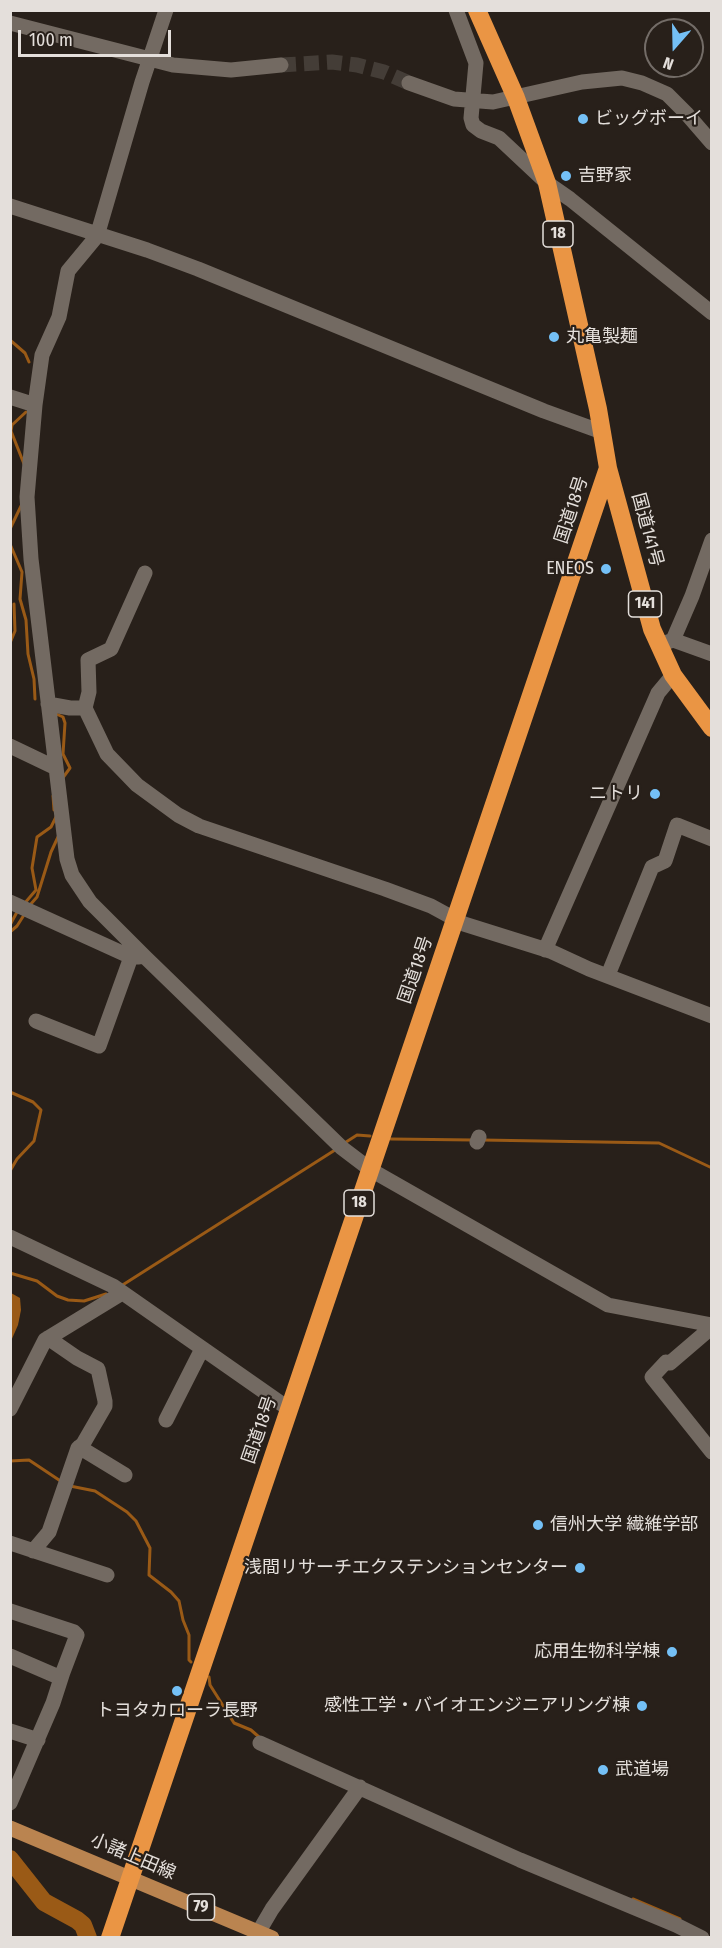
<!DOCTYPE html>
<meta charset="utf-8">
<style>
body{margin:0}
#map{position:relative;width:722px;height:1948px;overflow:hidden;background:#28201a;font-family:"Fira Sans Condensed",sans-serif}
canvas{display:block}
.frame{position:absolute;inset:0;border:12px solid #e4dfdb;pointer-events:none}
.north{position:absolute;left:644px;top:18px;width:60px;height:60px;box-sizing:border-box;background:#28201a;border:2px solid #736c67;border-radius:50%;rotate:200deg;font-size:16px;font-weight:700;line-height:24px;text-align:center;color:#e4dfdb}
.north::after{content:'';display:block;margin:auto;width:21px;height:27px;background:#74c0f6;clip-path:polygon(50% 0,100% 100%,50% 72%,0 100%)}
.scale{position:absolute;left:18px;top:30px;width:153px;height:27px;box-sizing:border-box;border:3px solid #e4dfdb;border-top:0;padding-left:8px;font-size:18px;line-height:21px;white-space:nowrap;color:#e4dfdb;-webkit-text-stroke:4px #28201a;paint-order:stroke}
</style>
<div id="map">
<canvas width="722" height="1948"></canvas>
<div class="frame"></div>
<div class="north">N</div>
<div class="scale">100 m</div>
</div>
<script>
const ctx = document.querySelector('canvas').getContext('2d');
ctx.lineJoin = 'round';
function paint(path, color) { ctx.fillStyle = color; ctx.fill(path, 'evenodd'); }
const shape = rows => new Path2D(rows.map(r => 'M' + r).join(''));
function stroke(path, color, width, dash) { ctx.strokeStyle = color; ctx.lineWidth = width; ctx.lineCap = dash ? 'butt' : 'round'; ctx.setLineDash(dash || []); ctx.stroke(path); }
function label(font, color, halo, rows, align = 'center') {
  ctx.font = font + ' "Fira Sans Condensed","Noto Sans JP",sans-serif'; ctx.lineWidth = 4.5; ctx.setLineDash([]); ctx.textBaseline = 'middle'; ctx.strokeStyle = halo; ctx.fillStyle = color; for (const [text, x, y, turn = 0] of rows) {
    ctx.save(); ctx.translate(x, y); ctx.rotate((+turn || 0) * Math.PI / 180); ctx.textAlign = isNaN(turn) ? turn : align; if (halo) ctx.strokeText(text, 0, 0); ctx.fillText(text, 0, 0); ctx.restore();
  }
}
const water = shape([
 [11,1293,20,1298,21,1310,18,1325,11,1341]
]);
const stream = shape([
 [10,340,25,353,29,362],
 [24,464,11,431,12,425,26,412],
 [10,529,21,506],
 [10,544,22,572,20,599,26,620,28,654,34,679,35,699],
 [10,643,15,631,14,604],
 [54,713,63,717,65,723,63,754,70,768,62,779],
 [53,796,54,810],
 [24,904,36,890,32,868,37,837,51,827,56,817],
 [30,905,37,897,51,852,58,837],
 [10,925,17,912],
 [10,932,17,926,24,915],
 [10,1092,33,1102,41,1110,34,1141,17,1159,10,1171],
 [391,1139,473,1140],
 [482,1140,659,1143,712,1168],
 [343,1144,357,1135,370,1136],
 [10,1273,37,1281,57,1296,68,1300,84,1301,106,1294],
 [121,1286,335,1150],
 [10,1461,29,1460,62,1482],
 [70,1486,95,1491,127,1512,136,1521,150,1548,149,1575,171,1592,179,1601,183,1620,189,1635,189,1660,191,1662],
 [209,1677,210,1685,234,1723,251,1730,259,1737],
 [633,1899,680,1919]
]);
const river = shape([
 [10,1859,44,1902,77,1920,83,1925,88,1938]
]);
const minorTunnel = shape([
 [281,65,332,62,357,65,384,72,409,83]
]);
const minor = shape([
 [166,10,142,82,97,236,68,271,59,317,42,355,35,405,27,497,31,559,67,859,72,875,90,902,145,957,342,1148,371,1170,608,1305,712,1325],
 [456,10,476,63,471,118,473,125,481,131,499,138,547,183,570,199,712,313],
 [10,23,173,65,231,70,281,65],
 [409,83,454,99,493,102,582,82,622,78,642,83,667,94,686,113,712,143],
 [10,206,147,250,198,269,544,411,602,432],
 [10,397,35,405],
 [673,640,692,596,712,540],
 [665,643,673,640,712,654],
 [48,704,70,708,85,708,107,754,137,785,178,815,199,826,385,889,431,906,464,924,550,951,589,969,712,1016],
 [85,708,89,692,88,660,111,649,145,573],
 [10,746,56,768],
 [10,902,131,957,139,957],
 [545,950,658,693,673,675],
 [608,975,652,867,665,861,677,825,712,839],
 [36,1021,99,1046,131,957],
 [477,1142,479,1137],
 [10,1237,113,1286,289,1409],
 [712,1327,670,1363,666,1362,652,1377,712,1452],
 [10,1409,45,1340,122,1293],
 [166,1420,202,1349],
 [79,1447,125,1475],
 [10,1543,107,1575],
 [33,1551,49,1532,78,1448,83,1444,105,1406,105,1401,98,1369,77,1358,48,1338],
 [10,1611,74,1632,77,1635,63,1672,53,1703,10,1803],
 [10,1656,61,1678],
 [10,1731,38,1740],
 [260,1743,520,1860,676,1925,702,1938],
 [255,1938,272,1909,360,1787]
]);
const major = shape([
 [10,1828,272,1938]
]);
const highway = shape([
 [477,10,516,98,547,183,598,409,608,468,652,629,673,675,712,728],
 [110,1938,608,468]
]);
const markers = [
 [583,119,6,"#74c0f6"],
 [566,176,6,"#74c0f6"],
 [554,337,6,"#74c0f6"],
 [606,569,6,"#74c0f6"],
 [655,794,6,"#74c0f6"],
 [538,1525,6,"#74c0f6"],
 [580,1568,6,"#74c0f6"],
 [672,1652,6,"#74c0f6"],
 [177,1691,6,"#74c0f6"],
 [642,1706,6,"#74c0f6"],
 [603,1770,6,"#74c0f6"]
];
const shields = [
 [558,234,30],
 [645,604,33],
 [359,1203,30],
 [201,1907,27]
];
const shieldNames = [
 ["18",558,234],
 ["141",645,604],
 ["18",359,1203],
 ["79",201,1907]
];
const poiNames = [
 ["ビッグボーイ",595,119],
 ["吉野家",578,176],
 ["丸亀製麺",566,337],
 ["ENEOS",594,569,"right"],
 ["ニトリ",643,794,"right"],
 ["信州大学 繊維学部",550,1525],
 ["浅間リサーチエクステンションセンター",568,1568,"right"],
 ["応用生物科学棟",660,1652,"right"],
 ["感性工学・バイオエンジニアリング棟",630,1706,"right"],
 ["トヨタカローラ長野",177,1711,"center"],
 ["武道場",615,1770]
];
const streetNames = [
 ["国道18号",572,510,-72],
 ["国道141号",647,530,75],
 ["国道18号",416,970,-71],
 ["国道18号",260,1430,-71],
 ["小諸上田線",133,1857,23]
];
paint(water, '#9a5a16');
stroke(stream, '#9a5a16', 3);
stroke(river, '#9a5a16', 18);
stroke(minorTunnel, '#443d37', 15, [15, 8]);
stroke(minor, '#736a62', 15);
stroke(major, '#ba8450', 15);
stroke(highway, '#ea9544', 18);
for (const [x, y, r, color] of markers) { const dot = new Path2D(); dot.arc(x, y, r, 0, 2 * Math.PI); ctx.fillStyle = color; ctx.fill(dot); stroke(dot, '#28201a', 2); }
for (const [x, y, w] of shields) { const box = new Path2D(); box.roundRect(x - w / 2, y - 13, w, 26, 4.5); ctx.fillStyle = '#28201a'; ctx.fill(box); stroke(box, '#e4dfdb', 1.5); }
label('bold 16px', '#e4dfdb', null, shieldNames);
label('18px', '#e4dfdb', '#28201a', poiNames, 'left');
label('18px', '#e4dfdb', '#28201a', streetNames);
</script>
